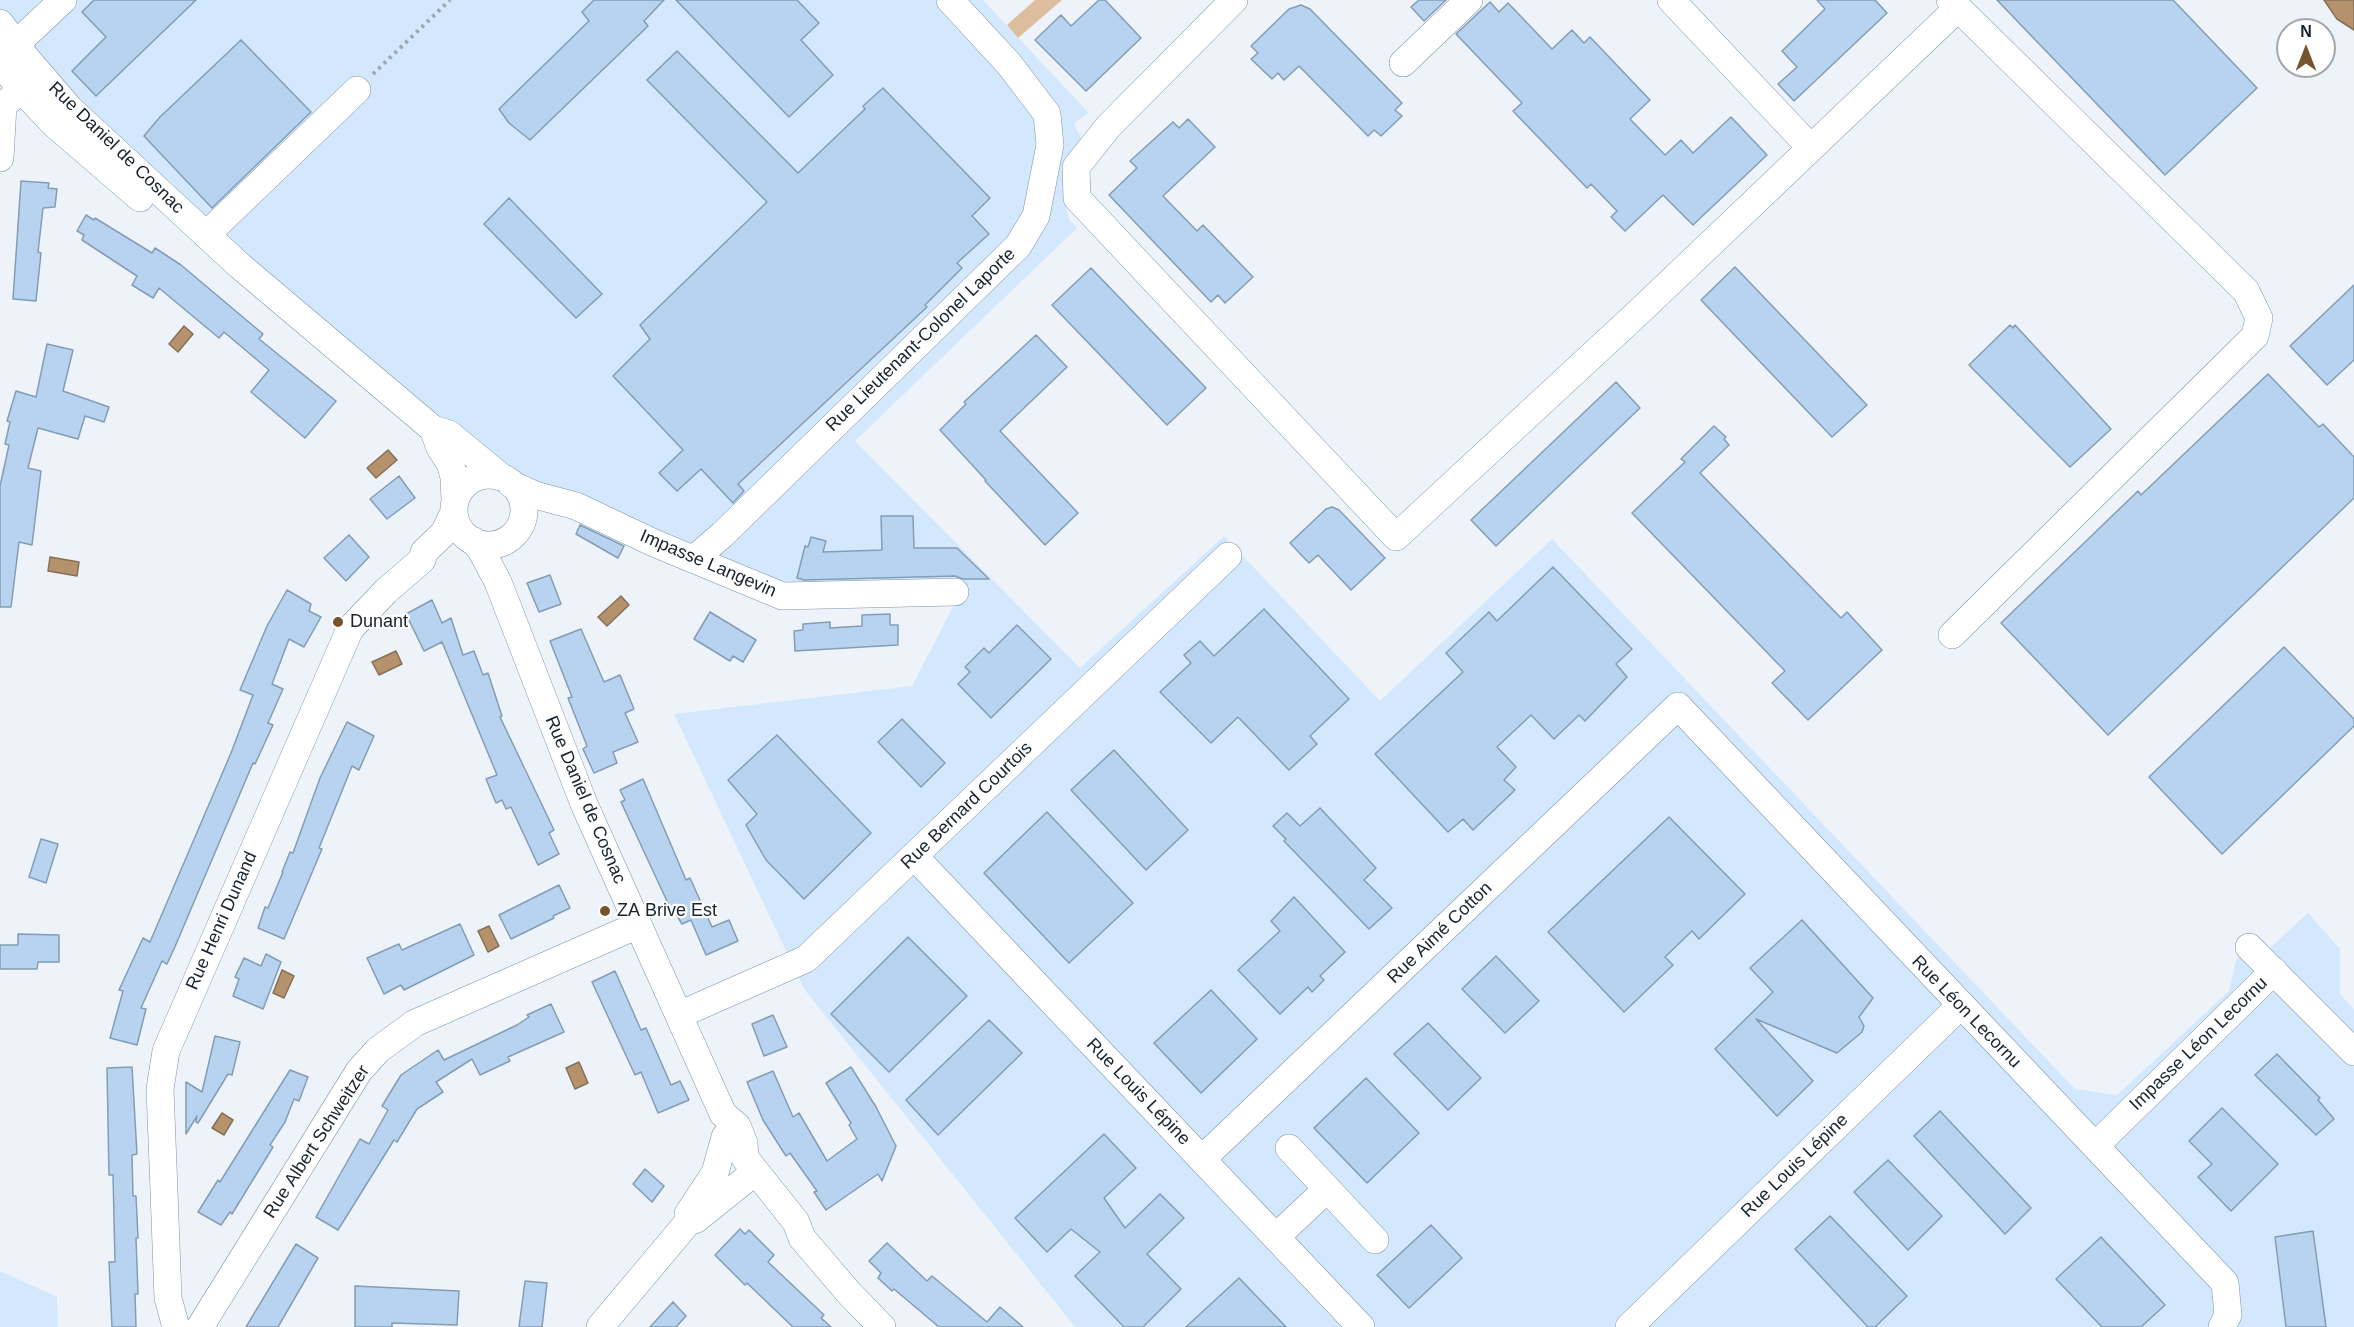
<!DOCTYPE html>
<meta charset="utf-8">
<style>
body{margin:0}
#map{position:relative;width:2354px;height:1327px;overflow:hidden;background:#edf3f9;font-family:Helvetica,sans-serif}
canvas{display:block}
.north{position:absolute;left:2276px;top:18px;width:60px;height:60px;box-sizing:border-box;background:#fff;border:2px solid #a3a7ab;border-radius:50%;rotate:0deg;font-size:16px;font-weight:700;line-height:24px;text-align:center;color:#18232d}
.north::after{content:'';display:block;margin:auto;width:21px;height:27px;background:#76542c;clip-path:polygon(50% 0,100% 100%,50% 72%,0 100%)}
</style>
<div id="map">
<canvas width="2354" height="1327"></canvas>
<div class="north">N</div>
</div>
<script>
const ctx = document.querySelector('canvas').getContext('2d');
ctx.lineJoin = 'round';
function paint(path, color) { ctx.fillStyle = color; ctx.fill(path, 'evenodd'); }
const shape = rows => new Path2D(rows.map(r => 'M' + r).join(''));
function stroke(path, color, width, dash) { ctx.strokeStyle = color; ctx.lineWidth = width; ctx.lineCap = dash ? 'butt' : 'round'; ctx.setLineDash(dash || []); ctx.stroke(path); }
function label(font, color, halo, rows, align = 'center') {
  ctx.font = font + ' Helvetica,sans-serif'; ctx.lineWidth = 4.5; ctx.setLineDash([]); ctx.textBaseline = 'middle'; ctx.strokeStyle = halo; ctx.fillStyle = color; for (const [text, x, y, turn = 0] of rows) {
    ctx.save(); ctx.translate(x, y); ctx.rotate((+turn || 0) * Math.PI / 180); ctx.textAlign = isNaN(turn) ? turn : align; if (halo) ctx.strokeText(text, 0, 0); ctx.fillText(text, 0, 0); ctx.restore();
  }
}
const built = shape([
 [0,0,983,0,1089,113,1074,123,1083,143,1064,179,1065,203,1069,219,1077,228,855,441,1080,668,1224,536,1380,701,1552,539,2075,1089,2117,1095,2229,991,2236,960,2249,947,2260,937,2270,948,2308,913,2340,949,2340,994,2354,1009,2354,1327,1075,1327,804,989,674,714,912,686,956,601,787,606,514,479,31,113,0,76],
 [0,1271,57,1297,58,1327,0,1327]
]);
const green = shape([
 [1035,0,1062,0,1018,38,1007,25]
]);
const water = shape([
 [2324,0,2354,0,2354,30,2337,19,2324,0],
 [184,326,193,334,178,352,169,344,184,326],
 [388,450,397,460,376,478,367,468,388,450],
 [50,557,79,562,77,576,48,571,50,557],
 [621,596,629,605,607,626,598,617,621,596],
 [396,651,402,664,379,675,372,662,396,651],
 [489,926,499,946,488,952,478,931,489,926],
 [282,970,294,976,284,998,273,993,282,970],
 [579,1062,588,1083,575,1089,566,1068,579,1062],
 [222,1113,233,1120,224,1135,212,1128,222,1113]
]);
const building = shape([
 [94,0,196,0,96,96,72,71,106,37,82,12,94,0],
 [594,0,664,0,644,21,648,26,530,140,509,123,499,109,589,21,582,12,594,0],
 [676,0,797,0,819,23,801,40,833,75,789,117,676,0],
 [1099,0,1105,0,1141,38,1086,91,1035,40,1061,15,1071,26,1099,0],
 [1419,0,1446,0,1424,21,1411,7,1419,0],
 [1817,0,1875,0,1887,13,1794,101,1778,84,1797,67,1782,51,1825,9,1817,0],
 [1997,0,2173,0,2257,88,2165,175,1997,0],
 [1490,2,1499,12,1508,3,1552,49,1572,30,1584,43,1590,37,1650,100,1630,119,1665,155,1681,140,1693,153,1731,117,1767,155,1693,225,1663,195,1625,231,1611,217,1617,211,1591,184,1587,188,1513,111,1522,103,1456,34,1490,2],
 [1301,5,1310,9,1402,103,1395,110,1402,116,1381,136,1374,130,1368,136,1299,66,1284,80,1278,73,1272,79,1251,59,1258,53,1251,46,1289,9,1301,5],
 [241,40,311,112,212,208,144,136,160,117,241,40],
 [677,51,798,173,865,109,863,106,883,88,990,198,972,216,989,234,957,263,962,268,925,305,927,307,738,484,744,491,733,503,701,469,677,491,659,473,683,450,613,376,650,339,640,325,767,202,647,80,677,51],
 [1188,119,1215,147,1163,196,1197,231,1203,225,1253,277,1225,303,1218,295,1211,302,1109,195,1137,168,1130,161,1173,122,1179,128,1188,119],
 [21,181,49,183,48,188,57,189,55,207,43,208,38,252,41,253,36,301,13,299,21,181],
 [509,198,602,294,576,318,484,224,509,198],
 [86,215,94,220,95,218,152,253,155,248,181,265,263,334,259,339,336,401,305,438,251,392,269,370,224,332,219,338,159,288,153,298,132,285,137,276,82,240,84,235,77,231,86,215],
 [1735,267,1867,405,1832,437,1701,300,1735,267],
 [1091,268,1206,388,1167,425,1052,305,1091,268],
 [2354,285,2354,360,2327,385,2290,346,2354,285],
 [2010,325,2013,328,2015,325,2111,429,2070,467,1969,365,2010,325],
 [1036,335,1067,367,1000,431,1078,513,1045,545,985,481,986,480,940,430,966,404,964,402,1036,335],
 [47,344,73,350,63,391,109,407,104,422,85,416,78,439,38,428,28,468,41,471,32,545,19,542,11,607,0,607,0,486,9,445,5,444,10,422,7,421,16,391,36,397,47,344],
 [2268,374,2319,427,2323,424,2354,457,2354,498,2108,735,2001,623,2138,491,2141,495,2268,374],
 [1616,382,1640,408,1496,546,1471,520,1616,382],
 [1714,426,1726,437,1724,439,1729,445,1700,473,1841,618,1847,612,1882,650,1808,720,1772,683,1785,671,1632,513,1685,462,1681,459,1714,426],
 [399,476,415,498,387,519,370,499,399,476],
 [1332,507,1339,510,1385,558,1351,590,1318,555,1309,563,1290,543,1326,509,1332,507],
 [881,516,913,516,914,548,957,548,989,579,963,579,955,576,804,580,797,578,805,546,808,547,811,537,826,541,823,552,882,550,881,516],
 [580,525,624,546,618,558,576,534,580,525],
 [349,535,369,557,346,581,324,558,349,535],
 [1553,567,1632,649,1616,664,1627,677,1585,721,1579,715,1554,739,1531,715,1497,747,1516,767,1504,780,1515,790,1473,830,1463,819,1448,832,1375,754,1463,672,1446,653,1489,612,1497,621,1553,567],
 [550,575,561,604,539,612,527,583,550,575],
 [287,590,311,604,309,611,321,617,304,647,289,639,272,684,283,689,268,723,273,725,255,764,253,763,174,949,167,964,162,961,141,1008,146,1009,137,1045,110,1038,123,991,119,990,143,938,150,942,231,753,253,695,240,690,267,626,287,590],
 [432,600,442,623,451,618,463,655,474,651,483,675,488,673,502,716,500,717,554,830,549,833,559,854,538,865,511,807,506,809,502,800,496,803,486,779,497,775,442,642,424,651,406,614,432,600],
 [1264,609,1349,699,1310,736,1317,744,1289,770,1238,717,1211,743,1160,692,1191,663,1184,655,1200,641,1214,656,1264,609],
 [710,612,756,640,743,662,733,656,730,661,694,639,710,612],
 [890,614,890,625,898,625,898,645,795,651,794,631,803,630,803,624,830,622,830,628,862,626,862,615,890,614],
 [1017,625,1051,659,991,718,958,684,970,672,965,667,984,648,989,653,1017,625],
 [581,629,604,682,620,675,634,709,625,713,638,742,613,752,617,763,594,773,583,749,587,746,568,698,572,697,550,641,581,629],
 [2284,647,2354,719,2354,726,2222,854,2149,777,2284,647],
 [902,719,945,763,921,787,878,742,902,719],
 [347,722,374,736,359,770,352,766,319,848,322,849,284,939,258,928,265,907,268,908,283,872,282,872,290,852,293,853,320,778,347,722],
 [777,735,871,833,804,899,766,860,746,825,757,814,728,780,777,735],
 [1114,750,1188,830,1146,870,1071,790,1114,750],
 [643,779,686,880,690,878,712,927,729,920,738,941,706,955,691,920,682,924,674,911,672,912,621,802,625,800,620,790,643,779],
 [1320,808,1376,868,1364,880,1392,908,1369,929,1284,841,1286,839,1273,826,1287,813,1300,826,1320,808],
 [1047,812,1133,903,1069,963,984,873,1047,812],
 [1669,817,1745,894,1699,939,1692,931,1665,957,1673,965,1624,1012,1548,932,1669,817],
 [41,839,58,844,46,883,29,877,41,839],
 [559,885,570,908,553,916,554,918,511,939,499,915,559,885],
 [1294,897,1345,952,1320,976,1324,980,1312,992,1308,987,1280,1014,1238,970,1280,931,1271,921,1294,897],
 [1802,920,1873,998,1859,1017,1864,1026,1862,1032,1837,1053,1756,1019,1813,1081,1777,1116,1715,1049,1773,992,1750,968,1802,920],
 [460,924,474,955,404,990,401,985,384,994,367,958,399,944,402,950,460,924],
 [18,934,59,935,59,962,38,962,37,969,0,969,0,945,18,945,18,934],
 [908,937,967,996,889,1072,831,1014,908,937],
 [266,954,281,962,263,1009,233,996,239,979,235,977,244,958,261,966,266,954],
 [1496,956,1539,1001,1505,1033,1462,989,1496,956],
 [615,971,641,1030,646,1028,671,1085,680,1081,689,1100,658,1113,641,1072,635,1075,592,982,615,971],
 [1211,990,1257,1039,1201,1093,1154,1043,1211,990],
 [551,1004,564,1032,508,1057,510,1061,480,1075,472,1059,436,1082,443,1092,417,1109,397,1142,394,1140,338,1230,316,1217,360,1139,369,1144,388,1110,382,1106,401,1075,438,1050,444,1060,517,1025,529,1017,527,1015,551,1004],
 [773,1015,787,1047,764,1056,752,1024,773,1015],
 [989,1020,1022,1053,938,1135,906,1100,989,1020],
 [1428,1023,1481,1078,1448,1110,1394,1054,1428,1023],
 [215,1036,240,1042,232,1075,228,1074,198,1123,196,1122,197,1116,186,1134,186,1082,202,1092,215,1036],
 [2277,1054,2320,1098,2318,1100,2334,1119,2316,1135,2255,1075,2277,1054],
 [132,1067,137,1154,132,1155,133,1196,136,1196,138,1238,136,1238,138,1294,135,1294,136,1327,112,1327,109,1262,115,1262,113,1175,109,1175,107,1068,132,1067],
 [851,1067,876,1107,896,1146,882,1181,878,1174,826,1210,814,1192,817,1191,790,1153,786,1156,763,1120,747,1082,773,1071,793,1117,799,1113,827,1161,857,1139,849,1125,851,1123,826,1083,851,1067],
 [290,1070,308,1077,299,1101,294,1099,285,1122,270,1145,273,1147,232,1214,230,1212,221,1225,198,1212,218,1180,220,1182,290,1070],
 [1366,1078,1419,1133,1367,1183,1314,1128,1366,1078],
 [2222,1108,2278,1164,2231,1211,2198,1177,2212,1164,2189,1141,2222,1108],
 [1940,1111,2031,1208,2005,1234,1914,1136,1940,1111],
 [1104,1134,1136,1168,1104,1198,1125,1228,1160,1194,1184,1218,1147,1254,1181,1289,1143,1327,1124,1327,1075,1276,1100,1252,1071,1229,1047,1252,1015,1218,1104,1134],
 [1888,1160,1942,1216,1908,1250,1854,1192,1888,1160],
 [645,1169,664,1186,652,1202,633,1184,645,1169],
 [1830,1216,1907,1296,1875,1327,1868,1327,1795,1249,1830,1216],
 [1431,1225,1462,1258,1409,1308,1377,1275,1431,1225],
 [740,1229,745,1234,749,1230,774,1255,768,1262,824,1315,821,1318,831,1327,793,1327,747,1283,745,1285,715,1255,740,1229],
 [2313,1231,2326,1327,2286,1327,2275,1237,2313,1231],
 [2101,1237,2165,1305,2141,1327,2102,1327,2056,1279,2101,1237],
 [887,1243,927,1281,932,1276,987,1322,1000,1307,1023,1327,939,1327,894,1289,892,1291,878,1278,881,1273,869,1261,887,1243],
 [296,1244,318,1258,278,1327,246,1327,296,1244],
 [1239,1278,1286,1327,1186,1327,1239,1278],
 [525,1281,547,1283,542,1327,519,1327,525,1281],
 [355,1286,459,1291,457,1325,392,1323,392,1327,355,1327,355,1286],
 [673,1302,686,1316,676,1327,650,1327,673,1302]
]);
const path = shape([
 [373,74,450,0]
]);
const minor = shape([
 [1234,0,1108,127,1076,167,1077,198,1396,537,1640,311,1958,8],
 [1671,0,1811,148],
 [1950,0,2246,291,2259,318,2255,336,1952,635],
 [0,23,27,59,70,109,240,266,433,429,449,434,501,477],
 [1,35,16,44,63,0],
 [0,63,22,90,54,124,140,198],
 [1403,63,1469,0],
 [0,158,3,105,22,90,25,72],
 [206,235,357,90],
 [433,429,440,448,450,463,454,477,455,500],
 '454 510a35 35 0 1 1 70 0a35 35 0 1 1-70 0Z',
 [511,484,535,495,576,506,654,543,782,596,955,592],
 [474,541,481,550,498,582,584,804,723,1114,737,1126,744,1143,745,1158,796,1222,802,1238,849,1293,882,1327],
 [694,559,722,535,1018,246,1036,216,1050,145,1047,114,1009,64,950,0],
 [914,856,1361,1327],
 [2249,947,2354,1052],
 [679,1015,806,959,1228,556],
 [2095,1146,2274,971],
 [1289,1148,1375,1240],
 [1202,1159,1678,706,2225,1283,2228,1315,2222,1327],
 [688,1214,715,1173,725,1137],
 [1276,1237,1327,1189],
 [176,1327,168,1298,164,1191,160,1089,166,1051,350,629,386,591,422,560,424,552,444,533,454,512],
 [200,1327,359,1071,378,1050,415,1023,638,925],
 [600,1327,689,1221,695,1220,755,1172],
 [1629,1327,1960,1006]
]);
const markers = [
 [338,622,6,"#76542c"],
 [605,911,6,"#76542c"]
];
const streetNames = [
 ["Rue Daniel de Cosnac",116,148,44],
 ["Rue Lieutenant-Colonel Laporte",921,340,-44],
 ["Impasse Langevin",708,564,23],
 ["Rue Daniel de Cosnac",585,800,67],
 ["Rue Bernard Courtois",967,806,-44],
 ["Rue Henri Dunand",222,921,-66],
 ["Rue Aimé Cotton",1440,933,-44],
 ["Rue Léon Lecornu",1966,1012,46],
 ["Impasse Léon Lecornu",2199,1044,-44],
 ["Rue Louis Lépine",1138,1092,46],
 ["Rue Albert Schweitzer",317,1142,-57],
 ["Rue Louis Lépine",1795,1166,-44]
];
const poiNames = [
 ["Dunant",350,622],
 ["ZA Brive Est",617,911]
];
paint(built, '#d4e8fd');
paint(green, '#dcbd9d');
paint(water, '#b5926b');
stroke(water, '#867158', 1.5);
paint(building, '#b8d3ef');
stroke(building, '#839db7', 1.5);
stroke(minor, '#7b94af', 28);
stroke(path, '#9fa7ae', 4, [3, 4.5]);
stroke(minor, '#fff', 27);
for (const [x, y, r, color] of markers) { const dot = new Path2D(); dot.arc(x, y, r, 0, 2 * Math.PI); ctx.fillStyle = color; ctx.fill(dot); stroke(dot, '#fff', 2); }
label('18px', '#18232d', '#fff', streetNames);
label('18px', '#18232d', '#fff', poiNames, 'left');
</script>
